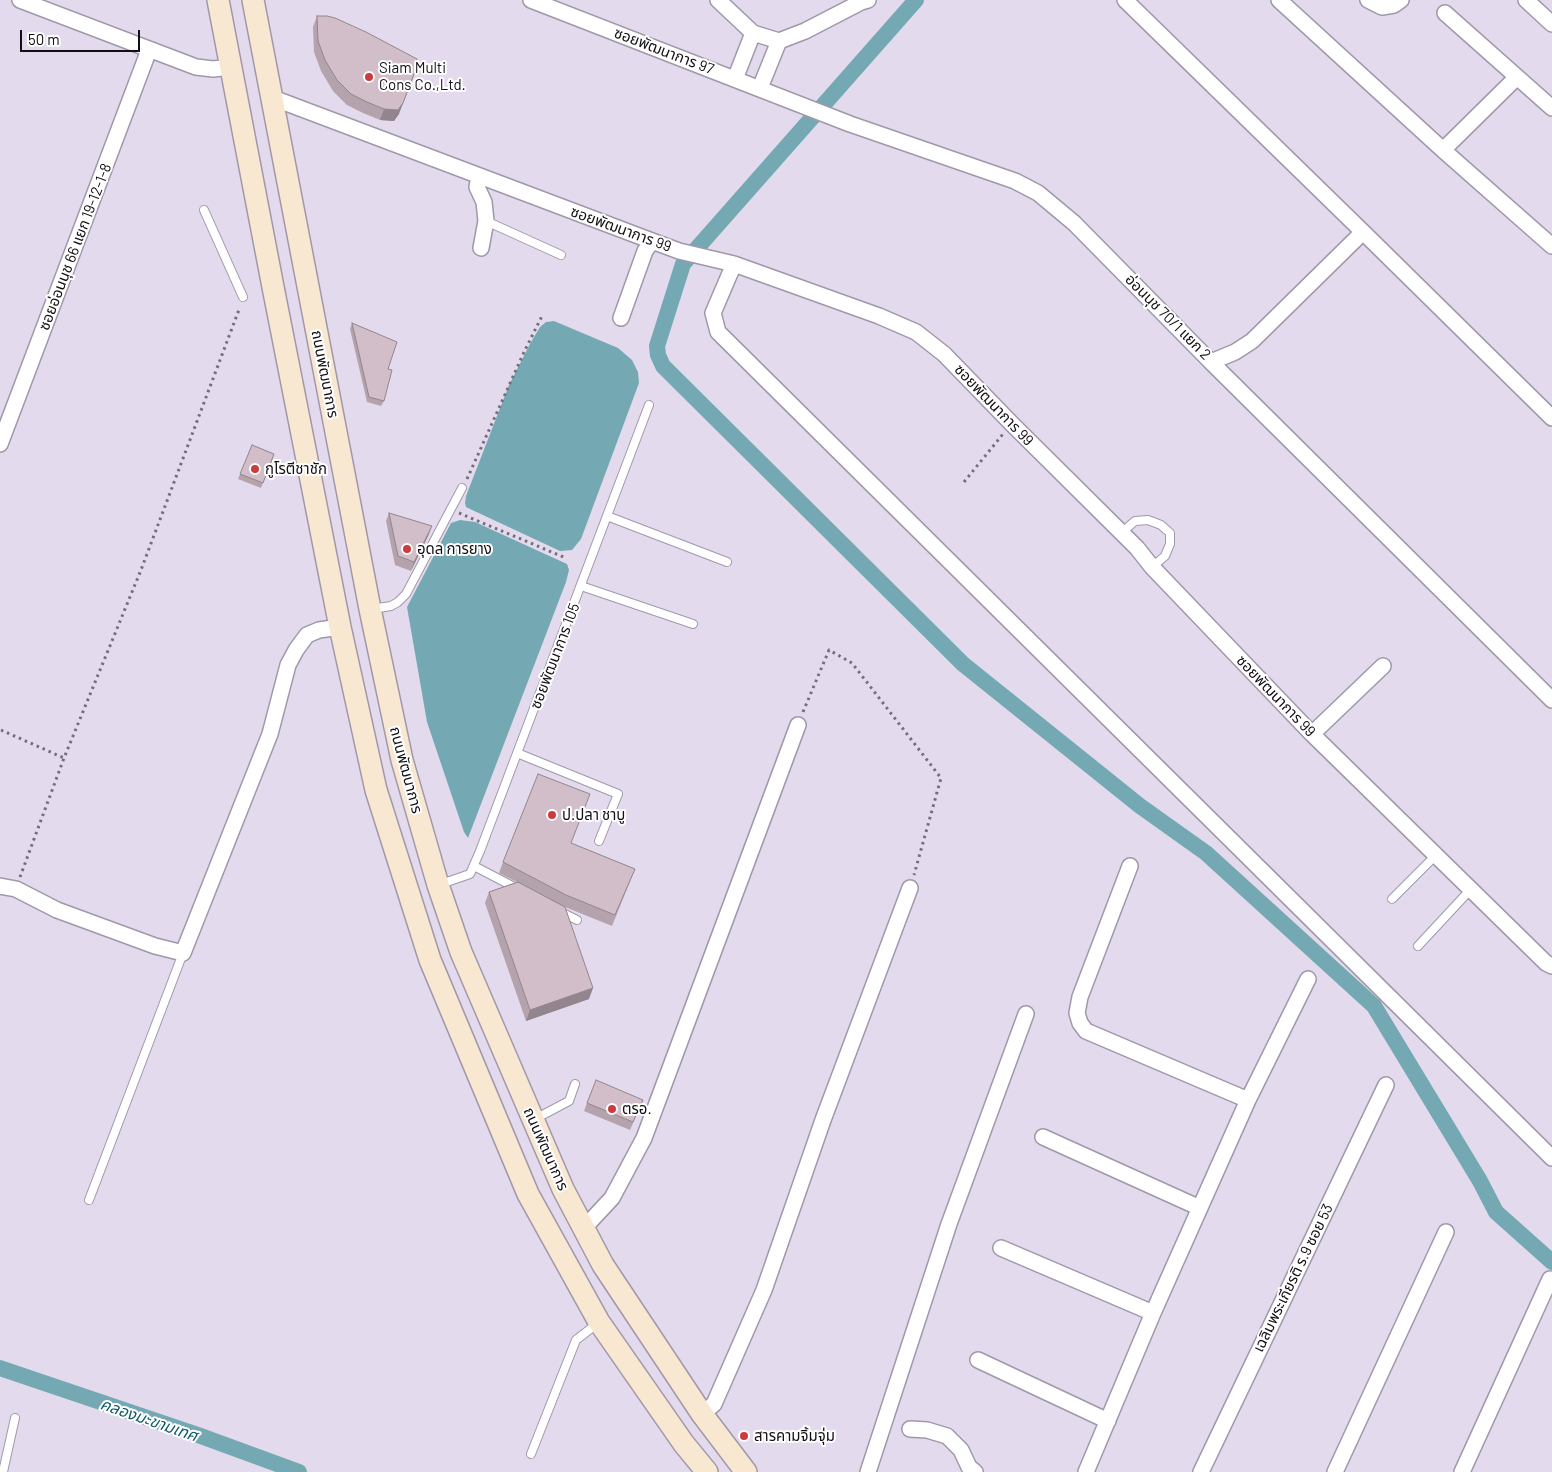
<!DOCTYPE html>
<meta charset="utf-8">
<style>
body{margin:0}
#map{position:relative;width:1552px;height:1472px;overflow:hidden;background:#e3dbed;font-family:Barlow,sans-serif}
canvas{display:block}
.scale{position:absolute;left:20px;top:30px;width:120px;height:22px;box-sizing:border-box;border:2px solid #110e14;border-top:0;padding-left:6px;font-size:15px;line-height:18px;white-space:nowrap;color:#110e14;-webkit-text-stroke:4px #fff;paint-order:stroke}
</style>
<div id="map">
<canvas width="1552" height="1472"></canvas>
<div class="scale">50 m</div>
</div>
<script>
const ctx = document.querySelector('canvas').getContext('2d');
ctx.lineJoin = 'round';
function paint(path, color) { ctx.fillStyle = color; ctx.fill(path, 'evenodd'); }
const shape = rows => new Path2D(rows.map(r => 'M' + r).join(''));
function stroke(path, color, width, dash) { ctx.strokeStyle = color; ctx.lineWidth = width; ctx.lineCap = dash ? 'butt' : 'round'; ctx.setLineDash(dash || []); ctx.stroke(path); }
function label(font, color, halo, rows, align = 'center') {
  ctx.font = font + ' Barlow,"Noto Sans Thai",sans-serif'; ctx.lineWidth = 4; ctx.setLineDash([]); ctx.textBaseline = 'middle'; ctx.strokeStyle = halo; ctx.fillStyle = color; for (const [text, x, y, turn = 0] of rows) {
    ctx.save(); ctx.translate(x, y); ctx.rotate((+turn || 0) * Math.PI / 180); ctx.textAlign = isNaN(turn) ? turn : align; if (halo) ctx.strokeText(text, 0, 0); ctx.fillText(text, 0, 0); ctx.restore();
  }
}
const water = shape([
 [554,321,618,348,632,360,638,372,639,383,581,539,572,550,560,551,470,509,466,507,465,503,466,496,509,385,531,342,540,327,546,322],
 [460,520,475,522,567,564,569,570,566,582,468,838,464,832,427,722,407,607,451,523]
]);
const canal = shape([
 [916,0,683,264,657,346,658,355,663,366,963,664,1140,806,1206,853,1374,1006,1480,1181,1496,1212,1552,1262],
 [0,1368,198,1435,299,1472]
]);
const path = shape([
 [467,479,525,350,542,316],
 [964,482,1003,434],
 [459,513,566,558],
 [803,712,829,650,852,663,941,778,914,875],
 [1,730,64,758],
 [20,877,64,758,141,570,240,307]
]);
const service = shape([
 [204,210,243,297],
 [486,221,561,255],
 [607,516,727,562],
 [1121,533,1135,521,1148,520,1161,525,1170,533,1170,544,1165,556,1152,567],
 [581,586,693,624],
 [372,609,391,606,398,602,406,594,462,488],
 [517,753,618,794,599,841],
 [474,866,518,889],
 [438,885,470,874,480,851,649,405],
 [1392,899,1436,855],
 [559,911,577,920],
 [1418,946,1471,889],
 [535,1119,569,1101,575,1084],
 [89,1200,183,953],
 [531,1454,576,1340,598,1323],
 [3,1472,15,1418]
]);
const minor = shape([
 [20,0,196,67,213,69,231,67],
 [531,0,850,124,1015,181,1038,193,1074,223,1211,362,1235,352,1252,341,1363,232,1552,418],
 [718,0,753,33,779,41,805,31,861,2,868,0],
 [1125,0,1363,232],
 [1279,0,1443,150,1552,246],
 [1368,0,1382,7,1394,5,1401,0],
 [1526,0,1552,24],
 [1445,13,1552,108],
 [735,79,753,33],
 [760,88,779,41],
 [273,98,652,241,679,251,734,264,879,316,916,332,944,354,1012,424,1137,548,1152,567,1312,734,1546,963,1552,966],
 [1443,150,1517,77],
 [479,176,477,187,484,202,486,221,481,248],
 [734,264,713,313,718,332,1552,1158],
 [621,318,645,251,652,241],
 [1211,362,1552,700],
 [0,444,149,50],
 [1312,734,1383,666],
 [1130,866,1080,997,1077,1013,1080,1023,1086,1031,1248,1100],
 [0,886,16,889,57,910,155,946,183,953,270,734,288,665,296,650,307,635,319,630,340,627],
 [1043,1137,1200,1208],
 [584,1228,612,1198,644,1138,798,725],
 [1001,1248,1153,1313],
 [978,1360,1108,1421],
 [702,1414,714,1404,764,1290,823,1120,910,888],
 [910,1429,927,1430,947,1436,961,1450,969,1467,975,1472],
 [868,1472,949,1224,1026,1014],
 [1086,1472,1153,1313,1248,1100,1308,979],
 [1201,1472,1386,1085],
 [1335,1472,1446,1232],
 [1462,1472,1550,1279]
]);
const secondary = shape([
 [218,0,273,287,340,627,376,790,430,960,528,1194,599,1322,684,1444,707,1472],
 [253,0,370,609,402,760,438,885,461,952,563,1189,603,1265,702,1414,746,1472]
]);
const wall = shape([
 [317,16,399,114,394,121,380,120,363,113,347,105,333,91,321,71,314,52,313,27],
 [352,323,388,369,384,401,381,406,367,402,350,329],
 [252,445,274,454,261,488,238,479],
 [389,513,429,534,411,571,395,565,386,521],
 [571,843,635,869,612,926,565,907,589,999,526,1021,485,903,489,892,517,882,499,873,503,862],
 [643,1100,630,1130,584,1111,587,1103]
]);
const shadedWall = shape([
 [416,69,399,114,394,121,380,120,384,109],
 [432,526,429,534,411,571,414,562],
 [593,988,589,999,526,1021,530,1010]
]);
const building = shape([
 [317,16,327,16,335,18,366,32,417,59,416,69,403,103,398,110,384,109,367,102,351,94,337,80,325,60,318,41,317,16],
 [352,323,397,342,388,369,392,370,384,401,369,397,352,323],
 [252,445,274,454,263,483,240,474,252,445],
 [389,513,432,526,414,562,398,556,389,513],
 [538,774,590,794,571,843,635,869,615,915,566,895,503,862,538,774],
 [518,882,565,907,593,988,530,1010,489,892,518,882],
 [596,1080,643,1100,633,1122,587,1103,596,1080]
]);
const markers = [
 [369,77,5,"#cc3c3f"],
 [255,469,5,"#cc3c3f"],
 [407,549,5,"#cc3c3f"],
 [552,815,5,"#cc3c3f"],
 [612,1109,5,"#cc3c3f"],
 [744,1436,5,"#cc3c3f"]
];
const streetNames = [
 ["ซอยพัฒนาการ 97",664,51,21],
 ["ซอยพัฒนาการ 99",621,229,20],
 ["ซอยอ่อนนุช 66 แยก 19-12-1-8",75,247,-69],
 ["อ่อนนุช 70/1 แยก 2",1168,317,45],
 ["ถนนพัฒนาการ",325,374,79],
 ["ซอยพัฒนาการ 99",994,405,46],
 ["ซอยพัฒนาการ 105",555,656,-69],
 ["ซอยพัฒนาการ 99",1276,696,46],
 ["ถนนพัฒนาการ",406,770,75],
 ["ถนนพัฒนาการ",546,1149,66],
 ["เฉลิมพระเกียรติ ร.9 ซอย 53",1293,1278,-64]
];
const poiNames = [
 ["Siam Multi",379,68],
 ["Cons Co.,Ltd.",379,85],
 ["กูโรตีชาชัก",265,469],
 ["อุดล การยาง",417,549],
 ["ป.ปลา ชาบู",562,815],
 ["ตรอ.",622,1109],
 ["สารคามจิ้มจุ่ม",754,1436]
];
const waterNames = [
 ["คลองมะขามเทศ",149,1420,19]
];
paint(water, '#74a9b4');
stroke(canal, '#74a9b4', 16);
stroke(service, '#a098a9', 10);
stroke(minor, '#a098a9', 18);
stroke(secondary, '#a098a9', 24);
stroke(path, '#736e79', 3, [2.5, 4]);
stroke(service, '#fff', 8);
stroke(minor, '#fff', 15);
stroke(secondary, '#f8e8d2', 21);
paint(wall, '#b4a3ad');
paint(shadedWall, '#92858d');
paint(building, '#d1bec9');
stroke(building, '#92858d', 1);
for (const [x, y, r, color] of markers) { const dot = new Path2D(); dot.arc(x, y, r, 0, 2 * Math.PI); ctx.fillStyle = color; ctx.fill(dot); stroke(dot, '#fff', 2); }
label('15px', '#110e14', '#fff', streetNames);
label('15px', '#110e14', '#fff', poiNames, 'left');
label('italic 16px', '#105b67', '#fff', waterNames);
</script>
